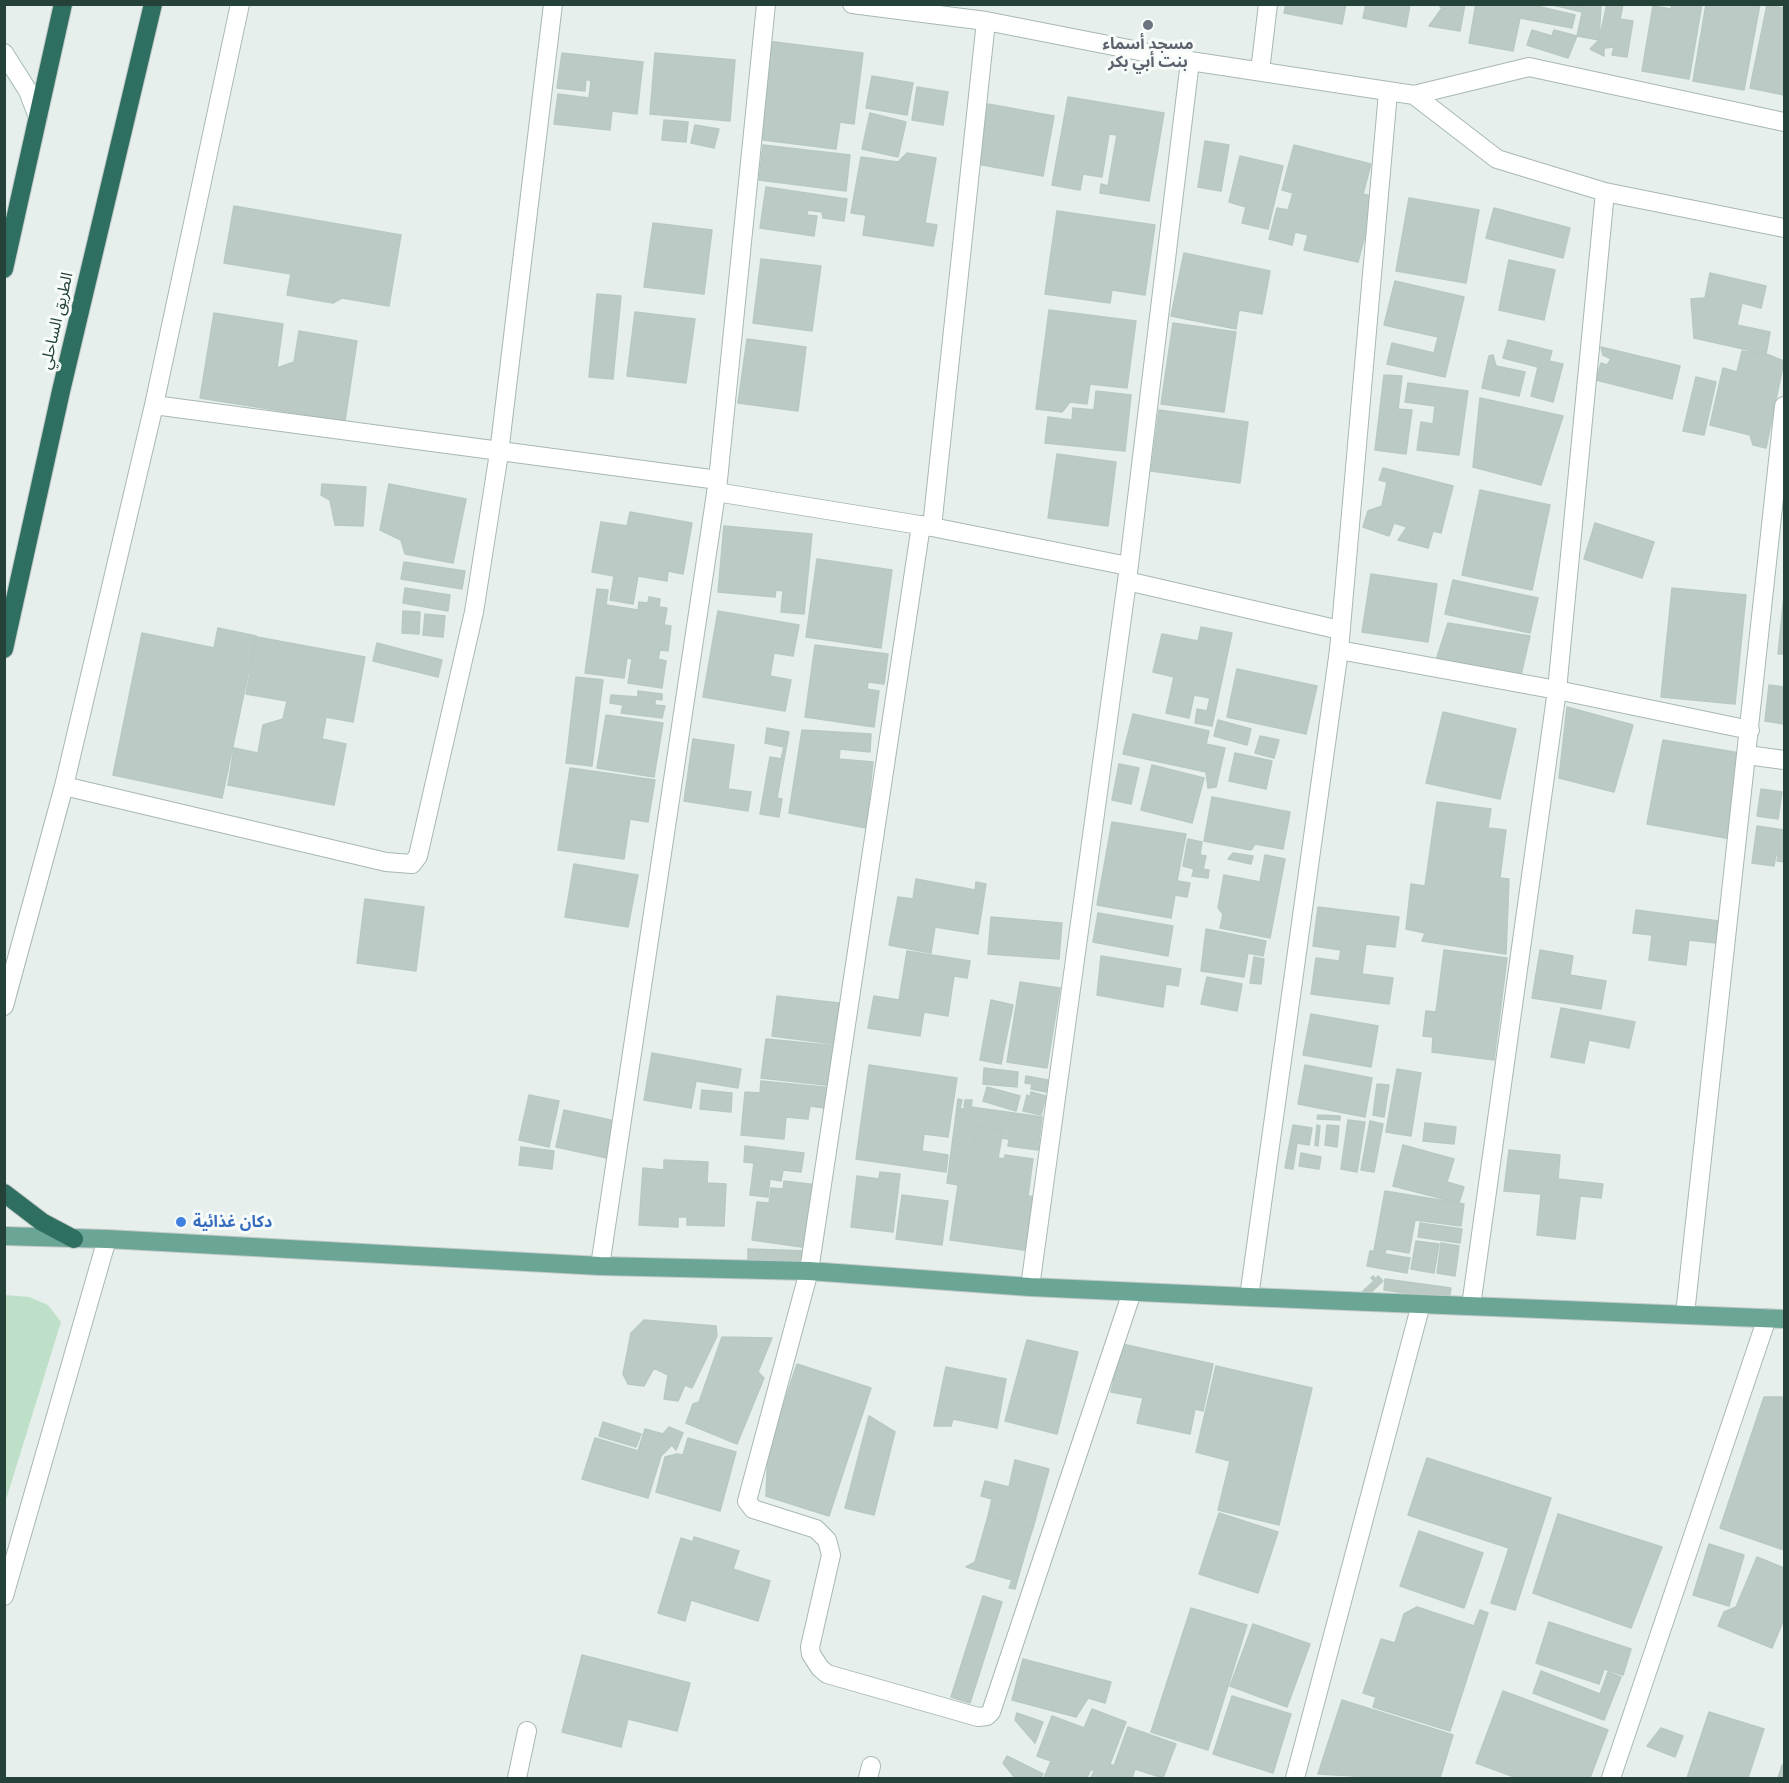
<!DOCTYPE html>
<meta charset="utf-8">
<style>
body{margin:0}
#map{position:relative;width:1789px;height:1783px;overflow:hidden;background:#e6efeb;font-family:"IBM Plex Sans",sans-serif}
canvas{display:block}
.frame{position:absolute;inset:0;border:6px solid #24423a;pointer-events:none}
</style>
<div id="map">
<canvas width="1789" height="1783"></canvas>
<div class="frame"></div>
</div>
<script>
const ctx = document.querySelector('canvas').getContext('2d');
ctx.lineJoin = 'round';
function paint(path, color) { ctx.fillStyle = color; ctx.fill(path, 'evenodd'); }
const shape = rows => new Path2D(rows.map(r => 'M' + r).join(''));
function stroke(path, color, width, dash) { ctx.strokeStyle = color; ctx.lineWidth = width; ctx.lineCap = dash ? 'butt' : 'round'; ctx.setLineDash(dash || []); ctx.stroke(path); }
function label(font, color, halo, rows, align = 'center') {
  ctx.font = font + ' "IBM Plex Sans","Noto Sans Arabic",sans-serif'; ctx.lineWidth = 6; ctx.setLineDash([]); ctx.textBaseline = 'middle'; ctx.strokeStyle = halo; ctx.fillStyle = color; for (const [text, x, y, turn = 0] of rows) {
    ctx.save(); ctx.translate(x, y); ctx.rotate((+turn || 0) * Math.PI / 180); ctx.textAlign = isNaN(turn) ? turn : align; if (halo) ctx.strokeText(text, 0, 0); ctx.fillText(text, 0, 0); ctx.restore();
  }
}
const green = shape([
 [5,1295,29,1297,48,1305,61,1322,5,1503]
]);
const building = shape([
 [1286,4,1346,4,1342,24,1284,13,1286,4],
 [1366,4,1410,4,1406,27,1363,18,1366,4],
 [1437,4,1465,4,1460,31,1429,26,1442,8,1437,4],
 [1476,4,1528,4,1575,15,1572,28,1520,18,1513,51,1469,43,1476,4],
 [1549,4,1584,4,1582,12,1549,4],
 [1584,4,1607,4,1599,40,1577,36,1584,4],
 [1601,4,1623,4,1620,19,1633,21,1627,57,1612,55,1614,47,1604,48,1604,56,1590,49,1599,40,1601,4],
 [1672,4,1702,4,1689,79,1642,71,1653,6,1671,9,1672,4],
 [1706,4,1760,4,1744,90,1693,81,1706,4],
 [1767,5,1784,8,1784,95,1750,88,1767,5],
 [1532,30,1552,36,1554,30,1577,36,1568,58,1527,45,1532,30],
 [767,41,863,53,854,124,840,122,836,149,755,139,767,41],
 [562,53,643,62,637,114,612,111,610,130,554,124,558,94,589,98,591,81,586,79,585,91,557,88,562,53],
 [655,53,735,60,730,121,650,114,655,53],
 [872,76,913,83,907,115,866,108,872,76],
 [917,87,948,92,943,125,912,120,917,87],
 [1068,97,1164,113,1149,201,1100,193,1101,184,1108,186,1117,135,1109,134,1102,177,1083,174,1080,190,1052,185,1068,97],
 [988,104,1054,116,1043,176,977,164,988,104],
 [870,113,906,122,898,157,862,149,870,113],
 [664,120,688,122,686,142,662,140,664,120],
 [695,125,719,129,714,148,691,143,695,125],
 [1205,141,1229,145,1221,191,1198,187,1205,141],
 [763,145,850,155,846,191,759,180,763,145],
 [1294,145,1371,164,1363,194,1375,197,1358,262,1304,250,1308,235,1295,232,1292,245,1269,239,1277,208,1288,210,1293,193,1282,190,1294,145],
 [907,153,936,158,925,223,937,225,933,246,863,235,866,215,851,213,861,157,898,162,907,153],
 [1240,156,1283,166,1268,229,1242,223,1246,207,1229,202,1240,156],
 [766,187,847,199,844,221,823,218,822,212,808,210,807,215,817,216,814,236,760,228,766,187],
 [1409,198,1479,210,1466,283,1396,271,1409,198],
 [234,206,401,235,389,306,342,298,333,303,287,295,291,274,224,263,234,206],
 [1494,208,1570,228,1563,258,1486,238,1494,208],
 [1057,211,1155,225,1145,295,1112,290,1110,303,1045,294,1057,211],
 [653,223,712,230,704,294,644,287,653,223],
 [1184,253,1270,271,1262,314,1239,310,1236,329,1171,316,1184,253],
 [761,259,821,266,812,331,753,323,761,259],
 [1509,260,1555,270,1544,320,1499,310,1509,260],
 [1710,273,1766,286,1761,308,1742,303,1737,325,1770,332,1766,354,1694,338,1691,299,1705,298,1710,273],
 [1395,281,1464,297,1445,377,1387,364,1392,343,1434,353,1438,337,1384,325,1395,281],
 [597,294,621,296,613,379,589,377,597,294],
 [1049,310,1136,321,1127,388,1090,384,1087,404,1070,402,1062,412,1036,409,1049,310],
 [635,312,695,319,686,383,627,376,635,312],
 [214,313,283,324,277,368,294,362,299,331,357,341,345,421,200,398,214,313],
 [1173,323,1236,332,1224,412,1161,404,1173,323],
 [747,339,806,347,798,411,738,403,747,339],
 [1508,340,1552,351,1549,361,1563,364,1553,402,1531,396,1538,367,1503,358,1508,340],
 [1601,347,1680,366,1672,399,1596,380,1601,363,1607,365,1611,359,1603,355,1601,347],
 [1742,351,1766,354,1784,361,1766,448,1753,445,1750,435,1710,425,1723,368,1737,372,1742,351],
 [1493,355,1496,366,1525,372,1519,396,1482,388,1489,356,1493,355],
 [1384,375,1402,376,1398,409,1412,410,1406,454,1375,450,1384,375],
 [1696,377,1716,382,1704,435,1683,431,1696,377],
 [1408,383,1468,391,1459,455,1417,450,1421,422,1433,424,1435,406,1405,402,1408,383],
 [1096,391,1131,395,1125,451,1045,443,1048,417,1072,420,1073,408,1094,410,1096,391],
 [1480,398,1563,416,1541,485,1473,467,1480,398],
 [1159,410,1248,422,1240,483,1151,471,1159,410],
 [1057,454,1116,462,1108,526,1048,518,1057,454],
 [1383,468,1453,486,1441,533,1433,531,1428,548,1398,540,1407,527,1394,523,1389,536,1363,527,1368,511,1382,506,1387,482,1379,480,1383,468],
 [322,484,366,487,363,526,335,525,330,500,321,495,322,484],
 [389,484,466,499,453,563,405,554,401,540,380,530,389,484],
 [1480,490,1550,505,1532,590,1462,575,1480,490],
 [630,512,692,523,683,574,668,571,667,581,638,576,633,604,610,600,614,576,592,572,601,522,627,526,630,512],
 [1595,523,1654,542,1642,578,1584,559,1595,523],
 [724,526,812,534,804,614,781,612,783,591,776,590,775,597,718,592,724,526],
 [817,559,892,570,881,648,806,637,817,559],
 [404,562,465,571,462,589,401,579,404,562],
 [1371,574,1437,584,1428,642,1362,632,1371,574],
 [1453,580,1538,598,1530,633,1445,614,1453,580],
 [405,588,450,595,448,611,403,603,405,588],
 [1672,588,1746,595,1735,704,1661,697,1672,588],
 [597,589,608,590,606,605,638,610,639,602,648,603,649,597,660,599,659,607,667,608,664,625,671,626,668,651,660,650,658,659,666,661,662,688,628,683,632,659,627,658,624,678,585,673,597,589],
 [1784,595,1784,654,1778,654,1784,595],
 [403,611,420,612,419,634,402,633,403,611],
 [718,611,799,625,793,656,774,653,770,676,791,680,785,711,703,697,718,611],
 [425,614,445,616,443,637,423,635,425,614],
 [1448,623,1530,636,1521,675,1436,660,1448,623],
 [1201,627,1232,633,1212,726,1195,723,1197,709,1207,711,1210,698,1194,695,1189,718,1166,713,1174,677,1153,672,1162,634,1198,641,1201,627],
 [218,628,256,636,222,798,113,775,142,633,214,648,218,628],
 [257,637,365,657,353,722,326,717,322,739,346,744,334,805,228,785,234,748,258,753,263,725,283,719,287,701,246,694,257,637],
 [377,643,442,660,438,677,373,661,377,643],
 [815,645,888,654,884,684,868,682,867,689,879,691,874,727,805,717,815,645],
 [1237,669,1317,686,1306,734,1227,717,1237,669],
 [576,677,603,680,592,766,566,763,576,677],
 [1769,685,1784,687,1784,724,1765,721,1769,685],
 [638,691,662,694,662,700,655,699,655,705,665,706,662,718,621,713,623,705,610,703,611,695,638,697,638,691],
 [1567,707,1633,725,1614,792,1559,778,1567,707],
 [1443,712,1516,729,1500,799,1426,783,1443,712],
 [1133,714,1209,731,1206,744,1225,748,1216,787,1208,788,1206,772,1123,754,1133,714],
 [606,715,663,723,654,777,597,768,606,715],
 [1218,720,1251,729,1247,745,1214,736,1218,720],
 [767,728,789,732,777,798,782,799,779,817,760,814,770,757,781,759,784,747,765,743,767,728],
 [802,730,871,734,870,752,840,749,839,759,873,762,866,828,789,813,802,730],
 [1260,736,1279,740,1274,758,1255,753,1260,736],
 [693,739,734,745,728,789,751,792,748,811,684,801,693,739],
 [1663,740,1746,754,1731,839,1647,824,1663,740],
 [1235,753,1272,761,1266,789,1229,781,1235,753],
 [1119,764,1139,768,1131,804,1112,800,1119,764],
 [1152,765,1204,778,1192,823,1141,810,1152,765],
 [570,768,655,780,648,822,630,819,624,859,558,850,570,768],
 [1761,789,1782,792,1778,819,1757,816,1761,789],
 [1212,797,1290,812,1283,849,1255,844,1251,850,1204,841,1212,797],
 [1437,802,1491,809,1488,828,1506,830,1500,878,1509,879,1506,954,1422,941,1425,933,1406,929,1411,884,1425,886,1437,802],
 [1112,822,1186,834,1177,881,1190,883,1187,897,1175,895,1171,918,1097,905,1112,822],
 [1757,826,1784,830,1784,862,1777,861,1778,855,1776,854,1774,866,1752,863,1757,826],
 [1188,839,1202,842,1200,855,1206,856,1203,869,1209,870,1208,878,1192,876,1194,869,1183,866,1188,839],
 [1233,853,1253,856,1251,864,1228,859,1233,853],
 [1265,855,1285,859,1270,938,1220,928,1223,914,1218,908,1224,875,1260,882,1265,855],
 [574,864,638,875,628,927,565,917,574,864],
 [916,879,975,890,976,882,986,884,978,934,935,927,931,953,889,945,898,897,913,899,916,879],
 [365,899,424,907,416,971,357,963,365,899],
 [1318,907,1399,917,1395,947,1366,944,1362,974,1393,978,1389,1004,1311,994,1316,958,1339,961,1341,950,1313,946,1318,907],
 [1636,910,1719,921,1716,943,1689,940,1686,965,1649,960,1652,935,1633,933,1636,910],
 [1098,913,1173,926,1168,956,1093,942,1098,913],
 [991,917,1062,923,1059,959,988,954,991,917],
 [1206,929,1266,941,1263,956,1248,953,1244,977,1201,971,1206,929],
 [1444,950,1507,958,1494,1060,1432,1052,1433,1037,1423,1036,1426,1011,1436,1012,1444,950],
 [1540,950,1573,956,1570,975,1606,981,1601,1009,1532,998,1540,950],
 [907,951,970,961,967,978,954,976,948,1016,924,1012,920,1036,868,1028,874,996,899,1000,907,951],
 [1101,956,1181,969,1178,986,1166,984,1163,1007,1097,995,1101,956],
 [1254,957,1264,959,1261,984,1250,983,1254,957],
 [1207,977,1242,984,1237,1011,1201,1004,1207,977],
 [1020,982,1060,988,1047,1068,1007,1062,1020,982],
 [777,996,839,1003,834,1044,772,1036,777,996],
 [991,1000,1013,1005,1001,1064,980,1060,991,1000],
 [1561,1008,1635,1022,1629,1048,1589,1040,1584,1063,1551,1057,1561,1008],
 [1311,1014,1378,1026,1371,1067,1303,1055,1311,1014],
 [766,1039,838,1046,834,1086,761,1078,766,1039],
 [652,1053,741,1069,738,1088,696,1081,691,1108,644,1100,652,1053],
 [869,1065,957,1078,948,1137,924,1134,922,1151,948,1155,946,1172,856,1159,869,1065],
 [1305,1065,1372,1078,1365,1117,1298,1104,1305,1065],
 [984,1068,1018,1072,1017,1087,983,1084,984,1068],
 [1397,1069,1421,1073,1411,1136,1386,1132,1397,1069],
 [1026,1076,1048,1080,1046,1092,1031,1089,1032,1084,1025,1083,1026,1076],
 [761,1081,833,1088,832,1109,810,1106,808,1119,786,1117,784,1139,741,1135,745,1092,760,1093,761,1081],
 [1377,1084,1389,1085,1384,1117,1373,1115,1377,1084],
 [987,1087,1020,1096,1016,1111,983,1101,987,1087],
 [702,1090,732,1093,731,1112,700,1109,702,1090],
 [1031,1092,1046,1096,1041,1115,1023,1111,1027,1095,1030,1097,1031,1092],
 [529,1095,559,1101,549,1147,519,1140,529,1095],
 [958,1099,962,1100,960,1109,964,1109,965,1100,972,1100,971,1107,1042,1117,1038,1150,1008,1146,1010,1135,1008,1139,1001,1138,1003,1130,977,1126,974,1148,952,1145,958,1099],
 [564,1110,615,1121,607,1158,556,1147,564,1110],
 [1318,1115,1340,1116,1340,1120,1317,1119,1318,1115],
 [1348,1120,1365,1122,1357,1172,1341,1169,1348,1120],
 [1370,1121,1383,1124,1374,1172,1361,1170,1370,1121],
 [1425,1123,1456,1127,1454,1144,1423,1141,1425,1123],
 [1293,1125,1312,1128,1309,1145,1297,1143,1293,1169,1285,1168,1293,1125],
 [1317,1125,1320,1126,1318,1146,1315,1145,1317,1125],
 [1327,1125,1339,1126,1337,1147,1325,1145,1327,1125],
 [977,1126,1003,1130,998,1158,1004,1159,1005,1155,1033,1159,1028,1196,1038,1197,1031,1251,950,1240,958,1185,947,1183,952,1145,974,1148,977,1126],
 [1403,1145,1454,1159,1447,1182,1464,1187,1459,1203,1393,1186,1403,1145],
 [745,1146,804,1153,801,1172,783,1170,781,1181,770,1179,768,1197,750,1195,754,1163,744,1162,745,1146],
 [521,1147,554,1151,552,1169,519,1165,521,1147],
 [1509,1150,1560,1155,1558,1179,1603,1184,1601,1198,1580,1196,1575,1239,1537,1235,1541,1194,1504,1191,1509,1150],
 [1301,1153,1321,1157,1319,1169,1299,1166,1301,1153],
 [664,1160,708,1162,707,1183,726,1184,724,1226,687,1225,687,1217,678,1217,678,1227,639,1225,643,1168,664,1170,664,1160],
 [880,1172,900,1174,893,1232,851,1227,857,1176,879,1179,880,1172],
 [784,1181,818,1185,809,1248,752,1240,757,1202,769,1203,771,1188,783,1189,784,1181],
 [1385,1191,1464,1204,1461,1226,1415,1220,1409,1253,1386,1249,1385,1254,1410,1258,1407,1273,1367,1266,1370,1251,1374,1251,1385,1191],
 [902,1195,948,1201,942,1245,896,1239,902,1195],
 [1420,1223,1462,1229,1460,1243,1418,1237,1420,1223],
 [1416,1241,1439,1244,1434,1273,1411,1269,1416,1241],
 [1441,1243,1459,1246,1455,1276,1437,1273,1441,1243],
 [748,1249,808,1251,808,1262,748,1260,748,1249],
 [1373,1276,1376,1279,1378,1276,1383,1281,1368,1295,1363,1291,1374,1281,1371,1278,1373,1276],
 [1385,1279,1451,1288,1449,1299,1384,1290,1385,1279],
 [644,1320,716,1326,717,1336,692,1388,685,1385,678,1401,664,1399,668,1375,654,1368,644,1386,628,1384,623,1374,631,1333,644,1320],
 [722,1337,772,1338,758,1372,764,1378,737,1444,686,1423,693,1404,699,1402,722,1337],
 [1027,1340,1078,1352,1057,1434,1005,1421,1027,1340],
 [1122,1344,1213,1364,1203,1411,1195,1409,1190,1434,1137,1423,1143,1398,1111,1392,1122,1344],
 [797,1364,871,1388,829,1516,766,1496,768,1451,797,1364],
 [1216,1366,1312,1388,1279,1525,1218,1510,1230,1461,1196,1452,1216,1366],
 [946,1367,1006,1379,997,1428,953,1419,951,1426,934,1426,946,1367],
 [1764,1397,1784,1397,1784,1550,1720,1528,1764,1397],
 [869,1416,895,1432,874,1515,845,1508,869,1416],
 [603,1422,641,1434,636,1447,599,1436,603,1422],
 [669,1427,683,1433,676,1450,672,1445,661,1456,648,1498,582,1479,595,1438,638,1451,645,1429,663,1434,669,1427],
 [688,1438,736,1452,720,1511,656,1492,665,1457,677,1454,683,1455,688,1438],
 [1427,1458,1551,1498,1515,1610,1491,1603,1509,1548,1408,1515,1427,1458],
 [1015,1460,1049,1469,1033,1528,988,1516,992,1499,981,1496,985,1481,1009,1487,1015,1460],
 [1219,1513,1278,1532,1258,1593,1199,1574,1219,1513],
 [1558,1514,1662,1547,1631,1628,1533,1593,1558,1514],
 [988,1516,1033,1528,1028,1543,984,1530,988,1516],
 [984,1530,1028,1543,1015,1589,1009,1588,1012,1580,966,1567,975,1562,984,1530],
 [1419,1531,1483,1553,1464,1608,1400,1586,1419,1531],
 [694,1537,739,1551,733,1569,770,1581,758,1621,691,1600,685,1621,658,1613,681,1538,693,1542,694,1537],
 [1709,1544,1744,1555,1729,1606,1693,1595,1709,1544],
 [1757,1557,1784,1568,1784,1619,1772,1648,1718,1626,1724,1612,1736,1607,1757,1557],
 [983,1596,1002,1602,970,1703,951,1697,983,1596],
 [1417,1607,1474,1626,1480,1610,1488,1613,1450,1731,1373,1707,1376,1697,1363,1693,1381,1639,1395,1643,1404,1614,1417,1607],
 [1191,1608,1247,1625,1208,1750,1151,1732,1191,1608],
 [1549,1622,1631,1649,1623,1675,1604,1669,1599,1684,1536,1663,1549,1622],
 [1253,1624,1310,1644,1287,1707,1230,1686,1253,1624],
 [582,1655,690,1683,677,1731,628,1719,621,1747,562,1732,582,1655],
 [1023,1659,1111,1682,1105,1703,1088,1698,1076,1717,1012,1700,1023,1659],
 [1541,1671,1600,1694,1608,1672,1621,1677,1604,1720,1533,1693,1541,1671],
 [1503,1691,1608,1730,1590,1778,1517,1778,1476,1763,1503,1691],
 [1232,1696,1291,1714,1273,1773,1213,1754,1232,1696],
 [1342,1700,1453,1735,1440,1778,1353,1778,1354,1776,1318,1774,1342,1700],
 [1092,1709,1126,1722,1110,1764,1114,1766,1128,1727,1176,1744,1163,1778,1135,1769,1132,1778,1091,1778,1094,1771,1091,1769,1087,1778,1044,1778,1051,1761,1037,1756,1052,1716,1084,1728,1092,1709],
 [1709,1712,1764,1729,1748,1778,1687,1778,1709,1712],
 [1017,1713,1043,1722,1035,1743,1015,1720,1017,1713],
 [1661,1728,1683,1736,1675,1757,1647,1746,1661,1728],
 [1007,1756,1043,1774,1041,1778,1015,1778,1003,1763,1007,1756],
 [1782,1765,1784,1778,1778,1778,1782,1765]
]);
const street = shape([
 [852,4,986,21,1190,61,1414,95,1529,67,1784,122],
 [1260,71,1268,4],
 [1414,95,1497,159,1605,192,1784,228],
 [154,405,718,480],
 [716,492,932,527,1128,566],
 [921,525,809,1271,747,1501,753,1509,816,1529,827,1540,831,1555,810,1647,811,1654,820,1668,827,1674,978,1717,987,1716,991,1712,1132,1292],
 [932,527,986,21],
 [1127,581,1340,630],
 [1339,650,1557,690,1750,730],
 [1747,755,1784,760],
 [64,786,386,862,412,864,418,856,474,612,499,453,553,4],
 [4,1006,64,786,154,405,240,4],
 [600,1266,718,480,766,4],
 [1030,1287,1127,581,1190,61],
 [1249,1297,1339,650,1388,92],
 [1471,1306,1557,690,1605,192],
 [1685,1314,1784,406],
 [4,1596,107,1239],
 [517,1778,527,1731],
 [868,1778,871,1766],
 [1295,1778,1421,1304],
 [1611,1778,1767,1318]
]);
const secondary = shape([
 [4,53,28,91,38,117]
]);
const primary = shape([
 [4,1236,107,1239,600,1266,809,1271,1030,1287,1249,1297,1784,1319]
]);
const highway = shape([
 [4,269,63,4],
 [4,649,61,391,153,4],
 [4,1193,42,1222,74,1239]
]);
const markers = [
 [1148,25,6,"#6b7280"],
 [181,1222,6,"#3f7fe0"]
];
const worshipNames = [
 ["مسجد أسماء",1148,44],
 ["بنت أبي بكر",1148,62]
];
const streetNames = [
 ["الطريق الساحلي",57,321,-77]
];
const shopNames = [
 ["دكان غذائية",193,1222]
];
paint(green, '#bfe0c8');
paint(building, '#bbcac4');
stroke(building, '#b8c9c2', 1.5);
stroke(street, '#a8b8b2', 20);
stroke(secondary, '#a4bbb3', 20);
stroke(primary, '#c2cac8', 20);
stroke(highway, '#c2cac8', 20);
stroke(street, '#fff', 18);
stroke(secondary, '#fff', 18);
stroke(primary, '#6aa596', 18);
stroke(highway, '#2f6f62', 18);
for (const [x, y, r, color] of markers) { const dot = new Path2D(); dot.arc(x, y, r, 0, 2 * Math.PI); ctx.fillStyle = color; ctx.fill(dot); stroke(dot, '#f7fbf9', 2); }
label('bold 16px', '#5b616d', '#f7fbf9', worshipNames);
label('16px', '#24423a', '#f7fbf9', streetNames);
label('bold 16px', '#366cbe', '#f7fbf9', shopNames, 'left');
</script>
